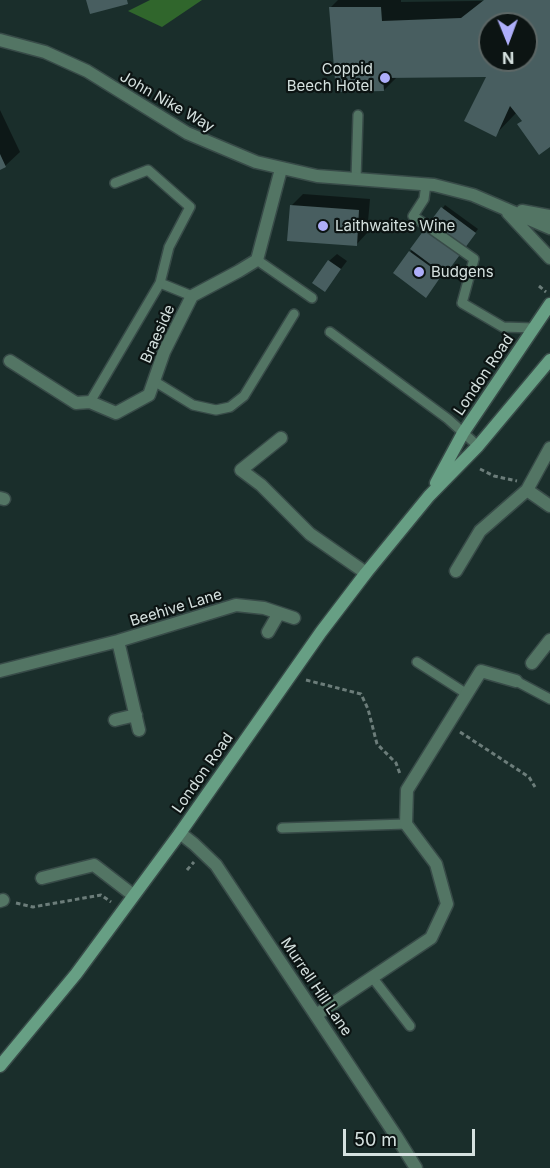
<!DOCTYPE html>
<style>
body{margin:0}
#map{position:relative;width:550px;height:1168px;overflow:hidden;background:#1a2e2b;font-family:Inter,sans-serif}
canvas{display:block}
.north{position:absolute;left:478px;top:12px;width:60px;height:60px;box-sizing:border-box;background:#0c1413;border:2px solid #5c6665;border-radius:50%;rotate:179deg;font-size:16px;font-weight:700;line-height:24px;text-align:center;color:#d5e1df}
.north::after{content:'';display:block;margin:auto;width:21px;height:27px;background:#aeaefa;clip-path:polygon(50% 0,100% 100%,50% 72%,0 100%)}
.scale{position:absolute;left:343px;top:1129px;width:132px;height:27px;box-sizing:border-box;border:3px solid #d5e1df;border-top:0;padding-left:8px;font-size:18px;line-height:21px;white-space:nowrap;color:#d5e1df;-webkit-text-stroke:4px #0c1413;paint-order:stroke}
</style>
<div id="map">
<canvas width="550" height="1168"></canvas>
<div class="north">N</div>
<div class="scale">50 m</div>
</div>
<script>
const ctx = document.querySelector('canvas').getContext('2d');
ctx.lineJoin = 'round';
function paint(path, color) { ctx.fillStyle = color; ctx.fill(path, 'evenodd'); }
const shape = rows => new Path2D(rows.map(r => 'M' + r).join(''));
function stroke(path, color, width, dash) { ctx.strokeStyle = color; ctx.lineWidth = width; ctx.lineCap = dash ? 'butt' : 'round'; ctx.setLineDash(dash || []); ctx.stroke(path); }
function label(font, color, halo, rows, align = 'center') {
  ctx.font = font + ' Inter,sans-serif'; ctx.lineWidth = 4.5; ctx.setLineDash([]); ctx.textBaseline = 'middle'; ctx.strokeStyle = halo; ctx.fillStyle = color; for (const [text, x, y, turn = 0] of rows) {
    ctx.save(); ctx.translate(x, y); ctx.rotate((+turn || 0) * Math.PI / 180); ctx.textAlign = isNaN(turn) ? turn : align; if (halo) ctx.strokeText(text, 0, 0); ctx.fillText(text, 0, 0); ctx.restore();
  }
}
const forest = shape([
 [150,0,202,0,162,27,128,11]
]);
const shadow = shape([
 [338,0,401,0,401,2,550,0,550,146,523,120,517,112,495,135,489,76,397,77,384,90,330,8],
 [490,24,526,24,526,60,490,60],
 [0,110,20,152,5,166,0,169],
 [303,194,370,199,367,233,356,245,291,206],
 [445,205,478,229,426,296,395,273],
 [337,254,347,261,325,290,329,261]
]);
const building = shape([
 [86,0,127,0,128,4,90,14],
 [484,0,550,0,550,147,539,155,517,124,522,121,510,106,496,137,464,121,486,77,383,78,384,91,336,92,329,7,381,7,382,21,461,18],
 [490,24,526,24,526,60,490,60],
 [0,154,6,167,0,170],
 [290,205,359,210,357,246,287,241],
 [441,207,476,233,445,275,410,249],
 [409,251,442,275,426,298,393,273],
 [328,260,341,269,325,292,312,283]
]);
const path = shape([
 [539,286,546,292],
 [480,469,494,476,517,481],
 [306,680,361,694,368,709,377,744,396,763,400,774],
 [460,732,529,777,535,787],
 [187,870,194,862],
 [16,903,33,907,101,895,111,902]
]);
const service = shape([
 [356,179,358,115],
 [115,183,148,170,190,207,169,247,160,283],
 [426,184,424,199,413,216,474,259,462,303,503,327,534,328],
 [257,260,312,298],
 [330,332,448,419,478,446],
 [154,381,193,405,216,410,230,407,244,396,294,314],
 [90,402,160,283,192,296],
 [417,662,467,694],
 [516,681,550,699],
 [282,828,406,824],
 [372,977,410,1026]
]);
const minor = shape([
 [10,361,76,403,90,402,116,413,149,395,164,352,192,296,239,271,257,260,281,169],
 [281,438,241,470,261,485,310,534,366,573],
 [527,490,550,506],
 [0,498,4,499],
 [456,571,480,531,527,490,550,448],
 [268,632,279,613],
 [118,641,139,730],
 [532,663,550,640],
 [0,671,118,641,236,605,264,608,294,618],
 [115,720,136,715],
 [180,833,194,844,216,865,396,1136,416,1168],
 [42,878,94,865,133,895],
 [0,901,3,900],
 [316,1015,431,938,447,904,436,864,406,824,407,790,481,671,516,681]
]);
const tertiary = shape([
 [0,40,45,52,87,71,187,133,256,162,317,176,434,185,473,195,550,228],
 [522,211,550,216],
 [508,213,550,258]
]);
const secondary = shape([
 [436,483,463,433,550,304],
 [0,1066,76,974,180,833,321,632,366,573,429,496,478,446,550,360]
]);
const markers = [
 [385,78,6,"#aeaefa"],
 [323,226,6,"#aeaefa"],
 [419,272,6,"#aeaefa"]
];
const poiNames = [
 ["Coppid",373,69,"right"],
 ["Beech Hotel",373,86,"right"],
 ["Laithwaites Wine",335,226],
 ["Budgens",431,272]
];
const streetNames = [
 ["John Nike Way",167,102,30],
 ["Braeside",158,334,-66],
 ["London Road",484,375,-56],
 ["Beehive Lane",176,608,-17],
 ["London Road",203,773,-55],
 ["Murrell Hill Lane",316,987,56]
];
paint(forest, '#30662c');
paint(shadow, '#0007');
paint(building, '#485e60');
stroke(service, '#384b48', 12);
stroke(minor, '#384b48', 15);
stroke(tertiary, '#384b48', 15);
stroke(secondary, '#384b48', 15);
stroke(path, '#6c7d7a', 3, [4.5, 3]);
stroke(service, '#537564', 9);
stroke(minor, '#537564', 12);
stroke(tertiary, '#537564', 12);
stroke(secondary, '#679f84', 12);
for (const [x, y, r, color] of markers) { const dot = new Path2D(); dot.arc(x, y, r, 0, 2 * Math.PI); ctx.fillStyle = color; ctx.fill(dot); stroke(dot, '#0c1413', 2); }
label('15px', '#d5e1df', '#0c1413', poiNames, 'left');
label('15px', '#d5e1df', '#0c1413', streetNames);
</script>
